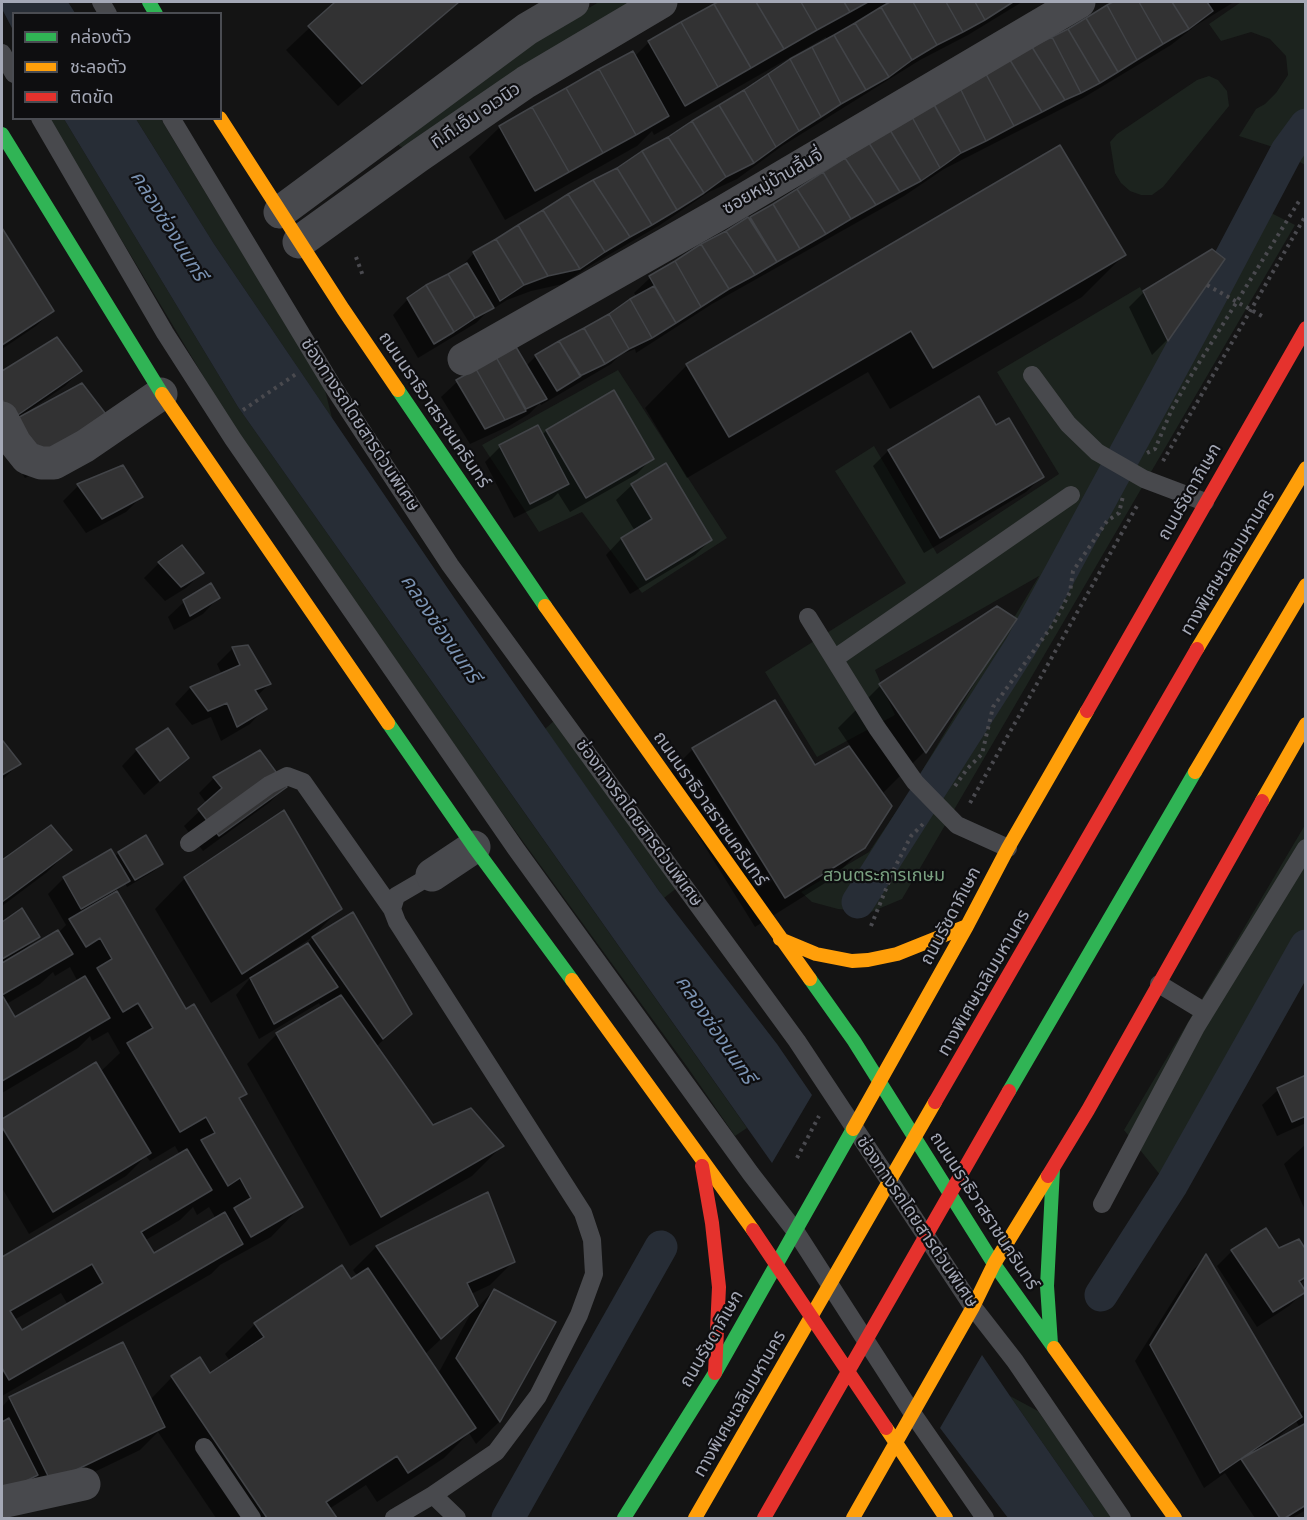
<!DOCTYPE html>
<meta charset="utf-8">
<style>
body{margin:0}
#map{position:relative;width:1307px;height:1520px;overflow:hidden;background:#141414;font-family:Karla,"Noto Sans Thai",sans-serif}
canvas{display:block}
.frame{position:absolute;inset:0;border:3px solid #a4a8b6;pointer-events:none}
.legend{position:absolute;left:12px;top:12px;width:210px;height:108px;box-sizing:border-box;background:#0e0e10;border:2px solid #4a4c52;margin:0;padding:8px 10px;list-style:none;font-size:18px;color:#a4a8b6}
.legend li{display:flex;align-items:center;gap:12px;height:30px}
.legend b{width:30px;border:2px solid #4a4c52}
</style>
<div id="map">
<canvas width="1307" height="1520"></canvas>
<div class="frame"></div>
<ul class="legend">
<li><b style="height:8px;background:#30b455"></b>คล่องตัว</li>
<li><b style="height:8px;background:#ff9f0a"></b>ชะลอตัว</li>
<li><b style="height:8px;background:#e5322d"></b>ติดขัด</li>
</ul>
</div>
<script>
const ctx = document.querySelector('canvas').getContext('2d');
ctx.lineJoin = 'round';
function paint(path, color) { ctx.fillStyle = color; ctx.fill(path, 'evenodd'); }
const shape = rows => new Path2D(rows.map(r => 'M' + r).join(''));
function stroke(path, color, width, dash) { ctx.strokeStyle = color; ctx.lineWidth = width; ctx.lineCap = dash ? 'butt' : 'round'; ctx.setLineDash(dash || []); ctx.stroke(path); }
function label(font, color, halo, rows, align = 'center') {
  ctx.font = font + ' Karla,"Noto Sans Thai",sans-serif'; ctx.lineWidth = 4.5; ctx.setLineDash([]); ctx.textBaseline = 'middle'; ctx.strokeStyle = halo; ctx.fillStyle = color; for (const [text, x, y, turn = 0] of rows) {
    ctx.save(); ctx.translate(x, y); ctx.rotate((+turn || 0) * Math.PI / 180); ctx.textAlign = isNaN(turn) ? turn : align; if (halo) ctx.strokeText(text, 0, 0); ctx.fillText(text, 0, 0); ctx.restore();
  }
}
const green = shape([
 [599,2,640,2,408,149,399,146,398,135,549,31],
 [1241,2,1305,2,1305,165,1276,148,1239,136,1256,109,1265,104,1276,93,1288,75,1286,56,1270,39,1251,32,1221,41,1209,24],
 [1209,76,1218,80,1227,91,1229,106,1163,187,1152,195,1141,195,1130,191,1121,183,1115,173,1110,142,1117,134,1197,80],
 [49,119,64,119,238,407,747,1128,735,1136,688,1068,492,799,232,424],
 [136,119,161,119,208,197,323,382,332,418,214,244],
 [1263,209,1295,225,902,899,871,912,838,909,812,902,801,892,869,852,908,794,1039,576,875,670,895,715,817,757,765,672,906,583,835,471,874,446,937,554,1059,474,997,372,1140,287,1175,355],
 [618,370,727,538,642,593,582,512,539,532,482,445],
 [556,719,678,887,664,898,545,729],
 [1305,825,1305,937,1265,1000,1161,1176,1124,1130],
 [1010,1396,1038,1411,1113,1518,1095,1518]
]);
const water = shape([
 [2,2,68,2,75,13,14,14,13,30,2,9],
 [64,119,136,119,214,244,455,599,659,891,777,1044,812,1095,772,1163,238,407],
 [982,1355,1010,1396,1095,1518,1008,1518,940,1428]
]);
const shadow = shape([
 [337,2,459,2,338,106,286,50],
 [721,2,886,2,883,7,892,2,1022,2,968,35,920,60,782,146,737,179,709,192,660,225,588,267,563,284,531,291,507,300,485,314,476,323,418,358,393,315,408,299,458,270,474,253,618,169,827,40,826,37,654,135,652,131,637,146,505,220,469,157,500,127,634,57,649,42],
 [1115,2,1234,2,1195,26,1171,45,1083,98,944,169,904,196,712,304,636,353,635,349,620,355,611,364,541,405,540,403,529,414,509,426,470,444,441,397,457,382,515,349,526,366,536,356,609,315,637,297,634,293,650,278,748,219,749,220,912,118,1069,31],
 [2,231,52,311,36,326,2,349],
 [1124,255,1082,297,890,409,868,372,687,478,645,408,687,365],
 [1223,259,1167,340,1152,355,1129,307,1144,292],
 [56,339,80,371,65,386,27,412,97,441,25,478,2,443,2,373],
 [614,392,652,458,637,474,570,512,558,493,552,499,514,518,485,462,500,447,542,435,546,431],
 [978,398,996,427,1042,477,1026,492,924,553,873,466,888,451],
 [122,467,141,497,126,512,86,533,63,501,78,486],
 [632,485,711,540,695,555,630,594,606,555,621,539,635,531,616,500],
 [159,563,202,573,186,588,165,601,144,578],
 [218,598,203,614,174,630,168,617,184,602],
 [1015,619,924,752,882,794,864,847,833,878,755,927,663,779,693,749,814,767,851,747,838,728,880,686],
 [247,646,269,684,257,696,265,708,250,724,221,741,211,717,192,725,175,704,190,688,222,675,217,664,232,649],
 [3,743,19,764,2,780,2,744],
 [137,750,187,758,144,795,122,766],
 [214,778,285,787,270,802,203,851,184,826,207,804,199,793],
 [51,827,70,850,46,873,2,906,2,862],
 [111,851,114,857,119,853,162,863,154,871,127,887,125,883,116,892,185,1011,245,1094,238,1100,301,1206,271,1237,220,1265,211,1274,2,1396,2,1259,180,1155,175,1146,150,1161,146,1156,126,1176,29,1234,2,1188,2,1120,95,1064,100,1072,120,1053,108,1032,92,1041,90,1036,78,1048,2,1093,2,924,21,910,38,936,24,950,58,933,66,925,48,894,64,878],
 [70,967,78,982,14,1020,5,1005,40,984,53,972,55,976],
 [193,1207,197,1215,209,1207,216,1219,153,1255,144,1241,180,1220],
 [61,1293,68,1305,21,1332,14,1320],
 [185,878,340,909,311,938,272,964,273,966,304,948,311,939,352,915,410,1014,376,1047,433,1127,502,1146,472,1176,350,1246,247,1064,277,1034,322,1008,319,1003,259,1039,236,995,252,976,211,1003,155,909],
 [1306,1077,1306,1123,1277,1136,1262,1105,1278,1090],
 [1306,1144,1306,1212,1284,1164],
 [487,1194,513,1262,490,1285,471,1294,477,1308,494,1290,554,1323,499,1422,476,1444,469,1433,444,1458,377,1502,366,1485,329,1509,335,1518,216,1518,158,1432,140,1450,28,1504,2,1500,2,1407,10,1398,150,1400,172,1377,210,1375,230,1361,225,1354,255,1324,351,1281,358,1277,353,1270,376,1247],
 [471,1311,472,1311,438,1374,424,1355],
 [1279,1249,1306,1253,1306,1278,1300,1284,1305,1291,1289,1306,1257,1327,1217,1266,1232,1251],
 [1206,1257,1299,1415,1306,1408,1306,1510,1292,1518,1255,1518,1225,1473,1204,1488,1135,1361,1191,1272],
 [1296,1421,1300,1428,1276,1441,1275,1440]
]);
const canal = shape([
 [858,902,1021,646,1209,299,1287,151,1306,125],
 [1101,1295,1172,1184,1306,946],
 [508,1518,661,1247]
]);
const building = shape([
 [335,2,459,2,362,84,308,26,335,2],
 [718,2,756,2,784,49,751,68,714,4,718,2],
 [756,2,801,2,817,30,784,49,756,2],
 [801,2,844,2,850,12,817,30,801,2],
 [844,2,868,2,850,12,844,2],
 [890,2,913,2,937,45,912,60,881,7,890,2],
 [913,2,946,2,963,32,937,45,913,2],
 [946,2,975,2,985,20,963,32,946,2],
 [975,2,1013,2,985,20,975,2],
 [1113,2,1139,2,1163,44,1137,60,1107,5,1113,2],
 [1139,2,1172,2,1189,29,1163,44,1139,2],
 [1172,2,1207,2,1213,11,1189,29,1172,2],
 [714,4,751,68,718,87,681,22,714,4],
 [1107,5,1137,60,1118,72,1086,18,1107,5],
 [881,7,912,60,889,77,855,23,881,7],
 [1086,18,1118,72,1100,83,1068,29,1086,18],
 [681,22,718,87,685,106,648,41,681,22],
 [855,23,889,77,866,90,834,35,855,23],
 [1068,29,1100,83,1081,93,1052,37,1068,29],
 [834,35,866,90,841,104,812,47,834,35],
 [1052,37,1081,93,1065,100,1032,47,1052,37],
 [812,47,841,104,821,117,790,59,812,47],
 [1032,47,1065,100,1042,112,1010,60,1032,47],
 [633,51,669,116,636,135,599,69,633,51],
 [790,59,821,117,799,131,768,74,790,59],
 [1010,60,1042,112,1014,126,986,74,1010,60],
 [599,69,636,135,603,153,566,88,599,69],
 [768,74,799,131,776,147,744,90,768,74],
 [986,74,1014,126,986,141,960,88,986,74],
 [566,88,603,153,569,172,532,107,566,88],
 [960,88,986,141,961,153,934,104,960,88],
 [744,90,776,147,754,163,719,105,744,90],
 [719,105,754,163,726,177,692,121,719,105],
 [934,105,961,153,940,168,912,117,934,105],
 [532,107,569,172,535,191,499,126,532,107],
 [912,117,940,168,921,181,890,130,912,117],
 [692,121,726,177,704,193,668,137,692,121],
 [890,130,921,181,900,192,869,143,890,130],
 [668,137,704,193,677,210,642,151,668,137],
 [869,143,900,192,876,205,845,158,869,143],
 [1060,145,1126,255,933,368,911,331,729,437,686,364,1060,145],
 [642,151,677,210,652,225,617,168,642,151],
 [845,158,876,205,851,219,823,172,845,158],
 [617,168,652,225,630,237,593,180,617,168],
 [823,172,851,219,826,234,797,189,823,172],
 [593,180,630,237,605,252,568,194,593,180],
 [797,189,826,234,800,249,773,204,797,189],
 [568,194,605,252,580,269,543,210,568,194],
 [773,204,800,249,777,262,750,217,773,204],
 [543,210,580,269,548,276,518,225,543,210],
 [748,217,777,262,755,275,726,231,748,217],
 [518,225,548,276,524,285,496,239,518,225],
 [2,228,54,311,2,345,2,228],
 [726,231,755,275,729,289,701,244,726,231],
 [496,239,524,285,500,301,473,252,496,239],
 [701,244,729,289,701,307,675,261,701,244],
 [1212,249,1225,259,1168,341,1143,291,1212,249],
 [675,261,701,307,676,323,649,276,675,261],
 [467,263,494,308,475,318,448,274,467,263],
 [448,274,475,318,454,332,426,285,448,274],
 [426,285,454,332,434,344,407,298,426,285],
 [654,286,676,323,652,338,630,299,654,286],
 [630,299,652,338,629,349,609,314,630,299],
 [609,314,629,349,605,364,584,328,609,314],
 [584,328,605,364,580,376,559,341,584,328],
 [57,337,82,371,12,419,2,399,2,371,57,337],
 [559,341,581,376,557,391,535,355,559,341],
 [516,347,547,399,526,409,496,357,516,347],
 [496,357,526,411,505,420,476,369,496,357],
 [476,369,505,420,485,429,456,380,476,369],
 [82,383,115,426,41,463,12,421,82,383],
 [614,390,654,459,586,498,546,430,614,390],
 [979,396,996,425,1009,418,1044,477,940,538,888,450,979,396],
 [538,425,569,484,530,504,499,445,538,425],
 [666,463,712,540,646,580,621,538,652,519,631,484,666,463],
 [123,465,143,497,102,519,77,484,123,465],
 [182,545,204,573,181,587,158,562,182,545],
 [211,583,220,598,190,616,183,600,211,583],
 [997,606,1017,619,926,753,879,684,997,606],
 [248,645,271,684,255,690,267,709,237,727,227,703,208,711,190,687,240,665,232,647,248,645],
 [775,700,815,765,849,746,892,806,865,848,785,898,692,748,775,700],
 [168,728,189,758,160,781,136,749,168,728],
 [3,741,21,764,2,775,2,742,3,741],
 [260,750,287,787,219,836,198,809,222,788,213,777,260,750],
 [284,810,342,909,242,974,184,877,284,810],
 [51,825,72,850,2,902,2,860,51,825],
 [146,835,163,864,135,880,118,852,146,835],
 [111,849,130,881,81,909,63,877,111,849],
 [117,891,186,1009,194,1004,247,1094,239,1098,303,1207,251,1237,234,1208,251,1198,240,1178,228,1186,201,1140,215,1133,206,1117,180,1132,127,1043,153,1028,138,1003,123,1012,97,968,112,959,100,938,86,947,69,919,117,891],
 [22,908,40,937,2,959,2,922,22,908],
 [353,912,412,1014,383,1039,312,937,353,912],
 [58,930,73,954,2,995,15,1017,85,976,110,1018,2,1081,2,963,58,930],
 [308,943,338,987,274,1024,250,978,308,943],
 [341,995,433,1125,471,1108,504,1146,381,1217,276,1033,341,995],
 [96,1062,151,1153,53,1212,2,1127,2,1119,96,1062],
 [1306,1075,1306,1116,1292,1122,1277,1088,1306,1075],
 [187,1149,212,1190,141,1232,154,1253,225,1212,243,1244,9,1380,2,1368,2,1257,187,1149],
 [92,1264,103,1283,22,1330,10,1311,92,1264],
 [488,1192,515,1262,467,1283,478,1306,441,1339,376,1246,488,1192],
 [1266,1228,1279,1248,1299,1239,1306,1250,1306,1277,1299,1281,1306,1292,1273,1312,1231,1250,1266,1228],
 [1206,1254,1302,1417,1220,1473,1150,1345,1206,1254],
 [342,1265,351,1279,368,1268,476,1428,408,1473,397,1456,326,1502,337,1518,267,1518,171,1376,200,1357,210,1373,264,1337,254,1323,342,1265],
 [494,1289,556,1322,500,1422,456,1358,494,1289],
 [123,1342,165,1427,51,1482,9,1397,123,1342],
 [9,1418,38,1475,2,1493,2,1422,9,1418],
 [1306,1423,1306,1505,1285,1518,1280,1518,1241,1459,1306,1423]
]);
const path = shape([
 [356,257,363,276],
 [1207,285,1262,316],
 [243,410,296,374],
 [1147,453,1155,449,1172,409,1189,379,1301,198],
 [1163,461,1306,215],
 [955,786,967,769,982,754,993,707,1054,623,1070,592,1073,571,1107,521,1119,513,1123,496],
 [970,803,1138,504],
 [871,926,894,869,911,836,923,824],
 [797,1158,819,1116]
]);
const lane = shape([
 [101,2,108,14],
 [2,53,14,74],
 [40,118,165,333,233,439,516,849,751,1174,796,1232,913,1414,985,1518],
 [171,118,332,385,450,565,797,1041,973,1307,1015,1361,1122,1518],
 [1032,375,1068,424,1097,452,1144,479,1205,502],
 [808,617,877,728,915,782,957,825,1008,848],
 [834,659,1071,495],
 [189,843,269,785,287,776,303,782,392,909],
 [432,875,396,896,392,909,397,922,583,1213,592,1240,594,1274,579,1315,538,1396,496,1452,433,1495,457,1518],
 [1159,984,1205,1012],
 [1102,1204,1196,1027,1306,848],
 [204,1447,252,1518],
 [394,1518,433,1495]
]);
const street = shape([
 [280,212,527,29,573,2],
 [299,242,417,157,526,82,661,2],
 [464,359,721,213,1079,2],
 [2,418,15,443,27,458,41,463,54,463,85,446,161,394],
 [432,875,474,847],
 [2,1502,84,1484]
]);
const fast = shape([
 [149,2,156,14],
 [2,134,162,394],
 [398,390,545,606],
 [388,723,474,847,572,980],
 [810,979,854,1041,994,1264,1054,1348],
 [1009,1091,1195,772],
 [1051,1344,1047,1286,1053,1169],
 [624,1518,715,1373,853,1129]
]);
const slow = shape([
 [220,118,343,309,398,390],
 [162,394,388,723],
 [545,606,810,979],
 [1197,649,1306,468],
 [1195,772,1306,585],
 [1262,801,1306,724],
 [780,939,816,954,852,961,868,960,897,954,967,926],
 [572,980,753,1230],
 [853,1129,967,926,1008,848,1087,711],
 [1054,1348,1175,1518],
 [886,1428,946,1518],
 [695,1518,935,1102],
 [853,1518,973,1307,994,1264,1048,1176]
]);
const jam = shape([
 [1087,711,1306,328],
 [935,1102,1197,649],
 [702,1166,712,1223,719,1287,715,1373],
 [1048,1176,1088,1110,1262,801],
 [753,1230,886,1428],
 [764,1518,1009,1091]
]);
const streetNames = [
 ["ที.ที.เอ็น อเวนิว",476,116,-34],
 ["ซอยหมู่บ้านลิ้นจี่",773,182,-30],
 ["ถนนนราธิวาสราชนครินทร์",434,410,56],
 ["ช่องทางรถโดยสารด่วนพิเศษ",360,425,57],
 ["ถนนรัชดาภิเษก",1190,492,-60],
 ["ทางพิเศษเฉลิมมหานคร",1228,563,-59],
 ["ถนนนราธิวาสราชนครินทร์",710,809,55],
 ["ช่องทางรถโดยสารด่วนพิเศษ",639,823,54],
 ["ถนนรัชดาภิเษก",951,916,-62],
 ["ทางพิเศษเฉลิมมหานคร",984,983,-60],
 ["ถนนนราธิวาสราชนครินทร์",984,1211,57],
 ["ช่องทางรถโดยสารด่วนพิเศษ",917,1222,56],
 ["ถนนรัชดาภิเษก",712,1339,-60],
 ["ทางพิเศษเฉลิมมหานคร",740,1404,-60]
];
const parkNames = [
 ["สวนตระการเกษม",884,876]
];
const waterNames = [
 ["คลองช่องนนทรี",168,226,58],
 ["คลองช่องนนทรี",440,629,56],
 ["คลองช่องนนทรี",715,1030,56]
];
paint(green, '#1c231e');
paint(water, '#272d36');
paint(shadow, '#0007');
stroke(canal, '#272d36', 33);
paint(building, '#323233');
stroke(building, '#424448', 1.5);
stroke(path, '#4a4a4f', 4, [3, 4.5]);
stroke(lane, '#48494d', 18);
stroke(street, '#48494d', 33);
stroke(fast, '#30b455', 14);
stroke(slow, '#ff9f0a', 14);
stroke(jam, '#e5322d', 14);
label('18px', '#a4a8b6', '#0e0e10', streetNames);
label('18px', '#7aa181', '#0e0e10', parkNames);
label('italic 20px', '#7a92b2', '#0e0e10', waterNames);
</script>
